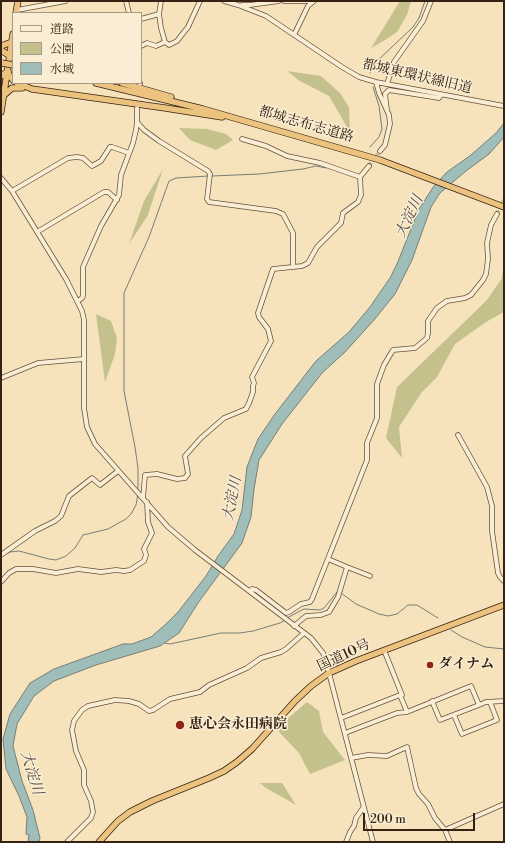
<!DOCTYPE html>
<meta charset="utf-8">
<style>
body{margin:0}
#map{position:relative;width:505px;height:843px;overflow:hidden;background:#f6e3bc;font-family:"Libre Bodoni","Noto Serif JP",serif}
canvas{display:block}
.frame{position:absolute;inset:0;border:2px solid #362113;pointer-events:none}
.legend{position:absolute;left:12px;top:12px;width:130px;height:72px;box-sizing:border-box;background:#f9edd3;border:1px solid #ab9b86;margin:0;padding:5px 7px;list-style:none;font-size:12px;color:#362113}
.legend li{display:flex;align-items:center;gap:8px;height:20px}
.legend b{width:20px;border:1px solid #ab9b86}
.scale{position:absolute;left:363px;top:813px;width:112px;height:18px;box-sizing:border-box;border:2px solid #362113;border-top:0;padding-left:5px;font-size:12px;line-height:14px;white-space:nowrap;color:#362113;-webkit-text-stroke:3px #f9edd3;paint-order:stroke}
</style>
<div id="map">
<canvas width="505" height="843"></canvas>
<div class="frame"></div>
<ul class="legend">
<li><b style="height:5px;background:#f9edd3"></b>道路</li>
<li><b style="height:11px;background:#c4c18c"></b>公園</li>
<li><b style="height:11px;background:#9fbdb9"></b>水域</li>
</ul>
<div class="scale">200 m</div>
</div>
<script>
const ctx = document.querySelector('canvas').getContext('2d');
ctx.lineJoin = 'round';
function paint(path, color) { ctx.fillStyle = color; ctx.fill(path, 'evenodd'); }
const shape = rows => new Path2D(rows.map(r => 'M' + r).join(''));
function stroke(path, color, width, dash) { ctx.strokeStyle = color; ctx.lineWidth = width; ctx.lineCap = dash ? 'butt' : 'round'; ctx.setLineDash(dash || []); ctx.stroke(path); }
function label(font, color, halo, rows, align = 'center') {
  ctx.font = font + ' "Libre Bodoni","Noto Serif JP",serif'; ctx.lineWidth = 3; ctx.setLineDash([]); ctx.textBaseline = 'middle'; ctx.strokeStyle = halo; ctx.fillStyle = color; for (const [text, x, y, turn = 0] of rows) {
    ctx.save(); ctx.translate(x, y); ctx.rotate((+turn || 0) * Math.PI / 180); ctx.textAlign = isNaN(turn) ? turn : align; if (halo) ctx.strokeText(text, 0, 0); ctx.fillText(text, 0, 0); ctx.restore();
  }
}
const green = shape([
 [400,1,411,1,407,15,397,32,385,40,371,48],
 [287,71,321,76,340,93,349,107,350,132,329,96,300,81],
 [179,128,207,129,226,134,233,140,216,150,190,140],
 [163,169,148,215,129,244,144,201],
 [504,260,504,312,486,322,455,344,437,377,422,392,399,427,402,458,386,438,397,387,487,300,502,278],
 [96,314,111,321,117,338,115,354,105,382],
 [307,702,319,711,323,732,345,760,310,774,299,753,279,732,281,724],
 [260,783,282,783,296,805,266,788]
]);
const water = shape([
 [504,123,504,137,489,154,466,171,440,193,431,207,412,260,395,294,374,320,345,352,322,373,282,424,259,460,254,489,251,517,242,543,198,603,179,633,160,646,96,665,54,681,34,696,17,724,13,746,22,781,33,810,40,838,39,842,28,842,29,835,26,834,27,817,19,796,6,769,3,739,10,714,30,683,54,669,123,644,132,644,151,637,166,624,178,612,206,576,218,556,234,534,242,510,247,467,258,439,275,414,316,361,349,332,370,307,390,278,397,264,419,209,434,186,447,172,471,155,496,133,504,123]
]);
const stream = shape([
 [370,73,375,63,413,27,419,18,425,1],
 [370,147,379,137,382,129,379,106,373,87],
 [212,176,259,174,303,169,316,166,326,168],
 [138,491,138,468,135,447,124,391,124,293,149,237,169,181,176,178,208,176],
 [4,555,10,552,19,551,49,559,56,560,66,556,75,548,83,535,108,529,126,519,131,514,136,505,138,494],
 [341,593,356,604,379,614,388,616,397,614,408,605,417,605,438,618],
 [287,618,304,609,320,610,324,608,337,592],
 [451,630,462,637,485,647,504,649],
 [165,643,170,644,221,633,240,633,253,631,280,623,285,620]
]);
const minorTunnel = shape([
 [369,166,380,151],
 [497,214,504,200]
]);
const minor = shape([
 [126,1,129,13],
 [224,1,238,5,266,16,342,67,359,77,376,82,504,106],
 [284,1,312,1],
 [242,5,250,5,279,1],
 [17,10,66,1],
 [141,19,159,14,161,1],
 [294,35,308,6,314,1],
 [165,42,169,45,177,41,188,27,200,1],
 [141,46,147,43,156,46,165,42,161,28,159,14],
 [376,82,379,93,389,115,390,124,385,145,380,151],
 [140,84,140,83],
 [387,84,394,62,423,21,431,1],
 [387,110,385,94,389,90,439,98,441,95],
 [137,122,144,130,159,141,208,171,210,174,207,199,209,202,276,211,283,214,293,233,293,266],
 [242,139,266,146,287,156,320,163,360,177],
 [1,178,12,191,66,279,82,311,84,320,84,408,87,427,95,444,168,527,195,550,311,638,323,653,329,673,373,842],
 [12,191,68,158,77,157,83,158,92,166,101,161,110,147,112,147,129,153],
 [37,232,104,192,108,192,117,200],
 [78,301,82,298,83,296,83,267,101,226,119,195,121,175,133,143,136,130,137,122,137,108],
 [1,378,38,363,84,359],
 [458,435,487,487,492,506,492,531,498,573,500,577,504,581],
 [143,498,145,475,157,474,177,479,185,478,188,474,185,456,201,438,224,418,246,409,249,403,253,392,253,386,254,383,252,377,271,341,268,329,259,317,258,313,273,269,302,266,308,263,317,247,341,223,343,213,358,202,361,195,360,177,369,166],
 [1,555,35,531,55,521,61,516,69,496,92,478,100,485,118,471],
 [347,567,370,576],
 [1,582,9,573,16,569,33,569,56,573,78,569,101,572,116,570,124,571,130,570,144,561,146,555,144,549,152,533,148,522,147,502],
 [249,591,252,589,256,590,286,613,289,612,301,604,310,602,312,599,367,460,367,443,377,418,377,384,384,365,393,350,415,348,427,338,428,333,428,321,437,308,447,301,465,298,471,295,483,280,486,274,488,259,487,243,491,225,497,214],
 [294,626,306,616,321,615,329,612,338,597,347,567,328,559],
 [384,650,402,695,400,695],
 [432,701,440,720,479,705],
 [454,715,462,734,497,720,490,702],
 [341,718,400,695,407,712,471,686,479,705,486,702,504,701],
 [345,733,397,713,407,712],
 [351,758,368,755,387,756,407,747,416,788,419,794,428,804,435,818,445,830,450,842],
 [445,830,504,804],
 [67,842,91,818,93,812,91,801,84,785,84,770,76,751,72,730,74,721,82,710,88,706,115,700,129,701,139,704,149,711,153,710,170,699,200,692,209,685,247,668,261,658,281,652,286,649,304,633],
 [346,842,350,832,354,826,356,818,363,808]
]);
const highway = shape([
 [16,13,18,1],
 [1,46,12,42],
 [1,50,10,56],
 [1,76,8,71,9,75,13,80],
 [17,83,32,89,165,108,222,117],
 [96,83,203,109,380,160,504,207],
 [122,83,171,97],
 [4,95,12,88,22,88],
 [1,112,13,34],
 [99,842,118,821,130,812,152,801,209,778,224,771,237,762,252,749,295,701,311,686,329,673,356,661,504,605]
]);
const highwayBridge = shape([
 [2,63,13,65]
]);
const markers = [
 [430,665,4,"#8f2418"],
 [180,725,5,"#8f2418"]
];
const streetNames = [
 ["都城東環状線旧道",417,77,13],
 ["都城志布志道路",306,125,16],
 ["国道10号",344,656,-25]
];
const poiNames = [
 ["ダイナム",438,665],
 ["恵心会永田病院",189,725]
];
const waterNames = [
 ["大淀川",410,217,-65],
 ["大淀川",233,499,-79],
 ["大淀川",31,773,73]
];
paint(green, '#c4c18c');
paint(water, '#9fbdb9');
stroke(water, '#757f77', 1);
stroke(stream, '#757f77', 1);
stroke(minorTunnel, '#d0bc9a', 4, [4, 2]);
stroke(minor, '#66523d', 5.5);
stroke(highway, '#362113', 7);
stroke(minor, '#f9edd3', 4);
stroke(highway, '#ebc27e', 5.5);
stroke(highwayBridge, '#362113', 7, []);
stroke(highwayBridge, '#ebc27e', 5.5);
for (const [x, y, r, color] of markers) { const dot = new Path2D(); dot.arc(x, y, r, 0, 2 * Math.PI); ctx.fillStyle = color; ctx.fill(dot); stroke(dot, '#f9edd3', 1.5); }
label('14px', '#362113', '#f9edd3', streetNames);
label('bold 14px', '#362113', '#f9edd3', poiNames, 'left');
label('italic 15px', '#565045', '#f9edd3', waterNames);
</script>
